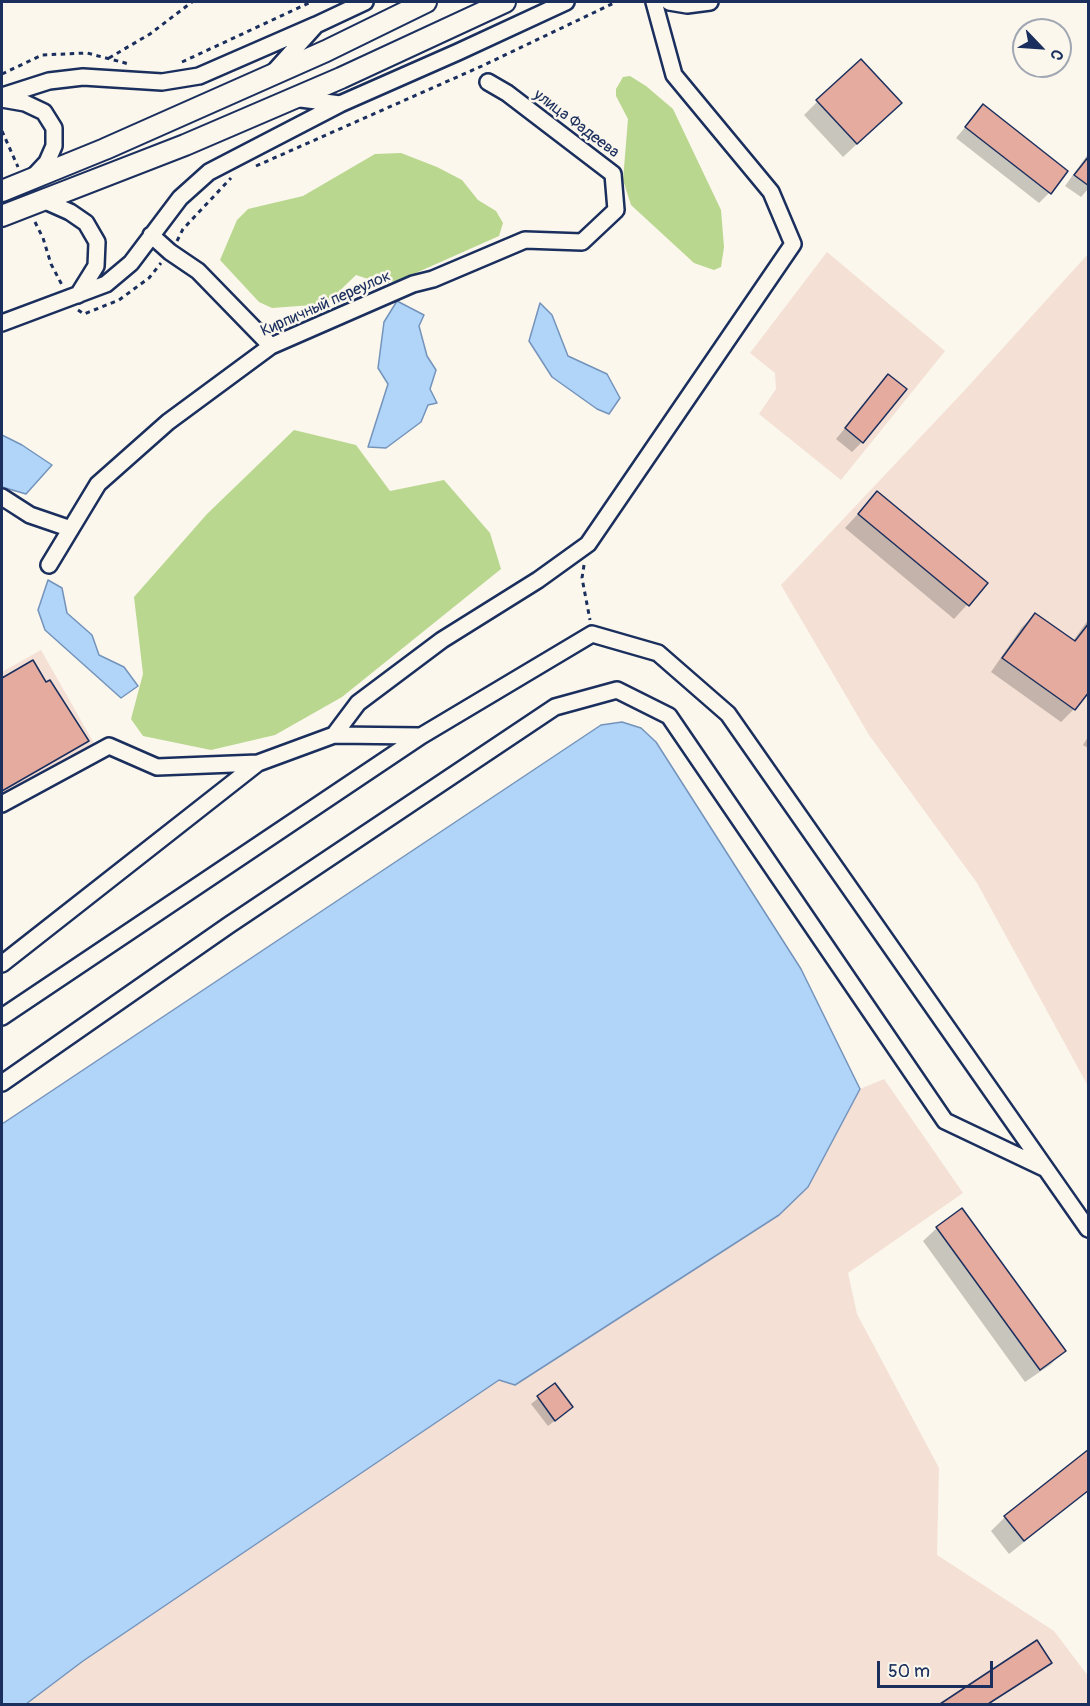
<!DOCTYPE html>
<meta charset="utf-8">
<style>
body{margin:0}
#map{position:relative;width:1090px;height:1706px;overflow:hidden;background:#fbf7ec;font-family:Pangolin,sans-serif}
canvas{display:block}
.frame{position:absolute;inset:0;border:3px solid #1b2f5e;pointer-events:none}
.north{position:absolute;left:1012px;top:18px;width:60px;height:60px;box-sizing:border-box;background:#fbf7ec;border:2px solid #a1a7b3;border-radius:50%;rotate:115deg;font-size:16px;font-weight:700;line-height:24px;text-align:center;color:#1b2f5e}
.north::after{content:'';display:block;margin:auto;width:21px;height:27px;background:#1b2f5e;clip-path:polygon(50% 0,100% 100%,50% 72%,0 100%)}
.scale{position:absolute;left:877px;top:1661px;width:116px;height:27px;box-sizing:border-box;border:3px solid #1b2f5e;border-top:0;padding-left:8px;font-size:18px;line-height:21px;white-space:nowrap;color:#1b2f5e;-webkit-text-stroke:4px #fbf7ec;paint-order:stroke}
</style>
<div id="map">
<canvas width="1090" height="1706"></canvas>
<div class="frame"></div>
<div class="north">С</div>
<div class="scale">50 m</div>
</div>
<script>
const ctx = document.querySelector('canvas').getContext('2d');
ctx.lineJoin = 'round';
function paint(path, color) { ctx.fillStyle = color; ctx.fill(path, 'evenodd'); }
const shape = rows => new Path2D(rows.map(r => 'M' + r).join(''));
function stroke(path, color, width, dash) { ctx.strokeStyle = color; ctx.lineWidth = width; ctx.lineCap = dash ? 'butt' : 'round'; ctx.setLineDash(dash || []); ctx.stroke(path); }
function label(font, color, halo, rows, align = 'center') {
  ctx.font = font + ' Pangolin,sans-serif'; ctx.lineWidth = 5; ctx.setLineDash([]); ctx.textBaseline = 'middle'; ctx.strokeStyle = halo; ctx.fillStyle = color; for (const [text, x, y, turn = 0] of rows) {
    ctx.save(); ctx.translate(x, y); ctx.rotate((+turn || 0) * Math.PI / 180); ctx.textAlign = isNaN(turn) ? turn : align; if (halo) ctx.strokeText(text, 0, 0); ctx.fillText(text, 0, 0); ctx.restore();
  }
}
const built = shape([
 [827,252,945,351,841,480,759,414,776,389,775,373,750,353],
 [1088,254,1088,1086,977,883,869,735,781,585,964,391],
 [41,650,95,745,2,798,2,672],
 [884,1079,963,1193,848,1273,857,1314,939,1468,937,1555,1054,1631,1088,1676,1088,1704,26,1704,83,1661,499,1380,515,1385,779,1215,808,1187,860,1089]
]);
const green = shape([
 [630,76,646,86,673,109,721,210,724,247,721,267,714,270,694,263,631,205,623,180,628,119,616,96,616,89,623,77],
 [401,153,437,167,462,180,478,200,496,211,503,223,499,236,400,280,383,284,356,275,326,304,272,308,259,302,220,260,237,220,248,209,303,196,375,154],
 [294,430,356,445,390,491,444,480,490,533,501,569,342,697,275,735,211,750,143,736,131,719,143,674,134,597,207,514]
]);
const water = shape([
 [397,301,424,315,419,326,427,356,436,370,430,389,437,403,428,405,421,422,386,448,368,447,388,384,378,368,384,322,397,301],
 [540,303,552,315,568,356,607,374,620,398,609,414,597,409,552,377,529,341,540,303],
 [2,435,22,445,52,465,26,494,2,487,2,435],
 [48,580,62,588,67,613,92,635,99,655,124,667,138,686,121,698,45,630,38,610,48,580],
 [622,722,641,728,656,742,801,969,860,1089,808,1187,779,1215,515,1385,499,1380,83,1661,26,1704,2,1704,2,1124,601,725,622,722]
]);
const shadow = shape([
 [818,101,886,117,843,157,804,115],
 [983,106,1049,193,1039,203,956,138],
 [1088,154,1088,189,1081,197,1065,186],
 [888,376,862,442,852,452,836,439],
 [877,493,986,584,954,619,845,528],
 [1035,615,1073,641,1088,620,1088,689,1074,709,1061,722,991,672,1022,627],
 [33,662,84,743,2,791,2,680],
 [1088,737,1088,748,1083,745],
 [937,1228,1064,1351,1050,1365,1025,1382,923,1241],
 [555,1385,565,1413,548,1426,531,1404],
 [1088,1451,1088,1491,1009,1554,991,1531,1005,1517],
 [1037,1642,1047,1665,987,1704,942,1704]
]);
const building = shape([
 [861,59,902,103,857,144,816,100,861,59],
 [983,104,1068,171,1051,194,965,127,983,104],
 [1089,156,1089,186,1074,175,1089,156],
 [888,374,907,389,863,443,845,428,888,374],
 [877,491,988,583,969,606,858,514,877,491],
 [1035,613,1075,641,1089,623,1089,692,1075,710,1002,658,1035,613],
 [33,660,46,682,50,680,89,741,2,791,2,678,33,660],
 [962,1208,1066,1351,1040,1370,936,1227,962,1208],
 [555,1383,573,1407,555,1421,537,1396,555,1383],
 [1089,1449,1089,1490,1024,1541,1004,1516,1089,1449],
 [1037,1640,1052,1663,988,1704,940,1704,1037,1640]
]);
const path = shape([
 [109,58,150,34,192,2],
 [182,62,311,2],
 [2,74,42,55,87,53,129,64],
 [2,131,18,167],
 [256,166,482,66,616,2],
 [35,222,43,238,51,264,62,285],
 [177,241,183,229,231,178],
 [78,310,84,314,119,300,149,278,161,263],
 [584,565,582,578,590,620]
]);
const minor = shape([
 [669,2,687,5,710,2],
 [272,74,316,25,365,2],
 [2,96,49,81,83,77,162,82,199,76,316,25],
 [293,98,340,104],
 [2,99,25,103,44,112,54,128,54,146,47,162,33,177],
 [43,200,70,212,86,223,97,242,96,266,78,295],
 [151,235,170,252,198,271,271,346],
 [2,323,106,284,131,263,180,198,209,172,340,104,458,52,566,2],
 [2,497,30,515,71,529],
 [49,565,98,484,168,422,271,346,413,284,433,279,525,240,582,242,616,210,613,174,507,93,488,82],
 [334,735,358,703,442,640,538,580,588,544,793,244,771,192,674,75,654,2],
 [2,804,109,746,157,767,258,763,334,735,421,736],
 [2,964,258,763],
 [2,1017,421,736,592,634,658,653,728,714,1088,1229],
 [2,1083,229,925,555,707,617,690,669,716,945,1121,1046,1169]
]);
const major = shape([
 [2,191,105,149,326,51,426,2],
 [2,216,185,145,341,78,505,2]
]);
const streetNames = [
 ["улица Фадеева",576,124,37],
 ["Кирпичный переулок",326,304,-24]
];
paint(built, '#f4e0d5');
paint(green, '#b9d78f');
paint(water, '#b0d5f9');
stroke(water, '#7493bb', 1.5);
paint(shadow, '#0003');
paint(building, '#e4ab9e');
stroke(building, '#1b2f5e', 1.5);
stroke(minor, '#1b2f5e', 20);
stroke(major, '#1b2f5e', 24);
stroke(path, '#1b2f5e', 3, [4.5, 4.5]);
stroke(minor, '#fbf7ec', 15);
stroke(major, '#fbf7ec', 20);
label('16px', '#1b2f5e', '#fbf7ec', streetNames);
</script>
